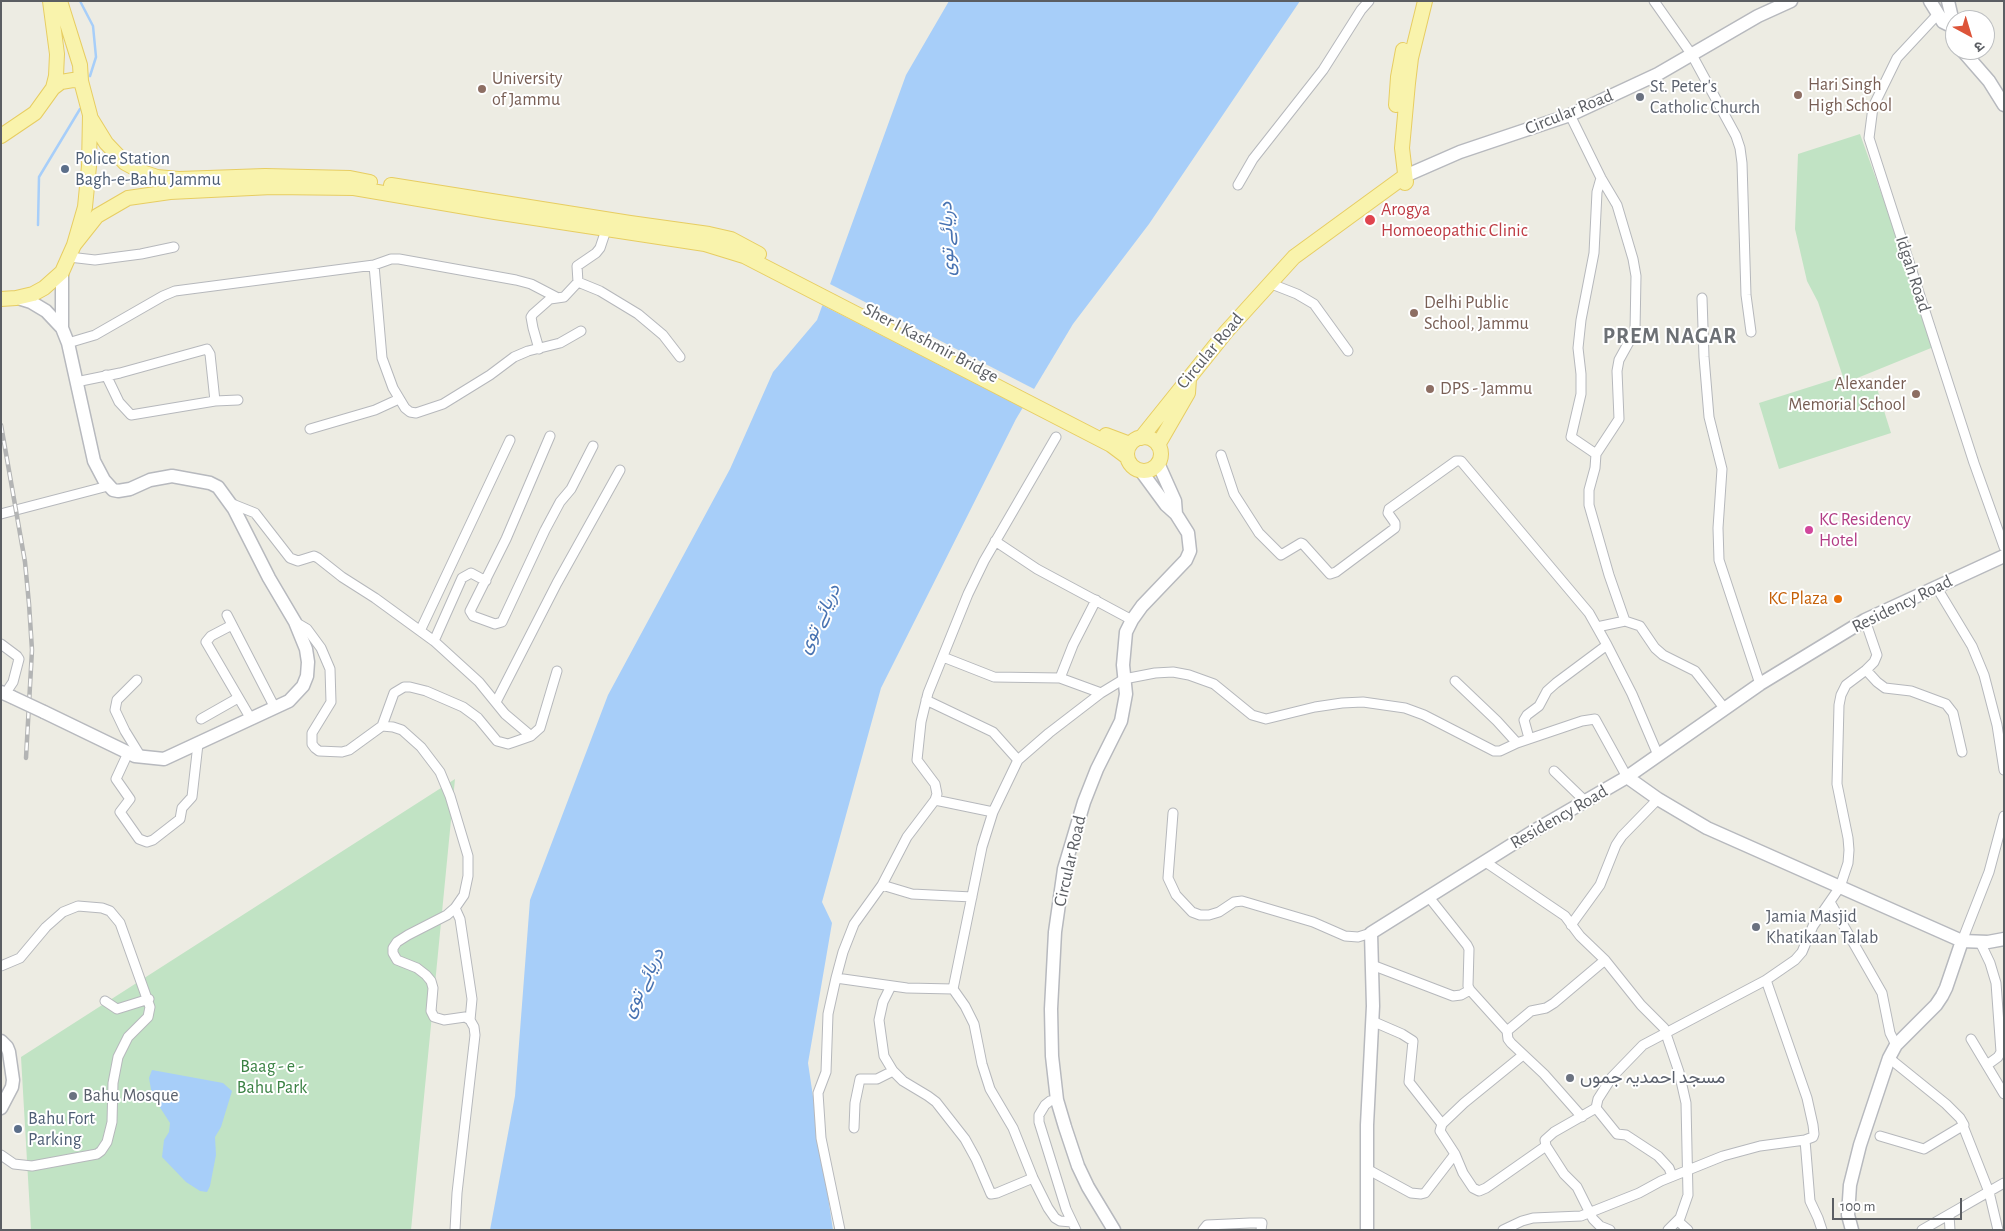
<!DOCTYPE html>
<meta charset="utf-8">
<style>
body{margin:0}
#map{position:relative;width:2005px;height:1231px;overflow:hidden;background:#edece3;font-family:"Alegreya Sans","Noto Sans Devanagari",sans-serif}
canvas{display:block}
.frame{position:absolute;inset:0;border:2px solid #5b5e63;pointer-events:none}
.north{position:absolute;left:1945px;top:10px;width:50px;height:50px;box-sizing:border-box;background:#fff;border:1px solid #bdbfc1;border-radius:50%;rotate:141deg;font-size:14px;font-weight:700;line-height:20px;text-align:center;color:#5b5e63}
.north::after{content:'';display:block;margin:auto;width:18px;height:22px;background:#dd5439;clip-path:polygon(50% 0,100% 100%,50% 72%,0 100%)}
.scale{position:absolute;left:1832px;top:1198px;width:130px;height:22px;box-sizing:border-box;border:2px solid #5b5e63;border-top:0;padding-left:6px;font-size:15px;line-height:18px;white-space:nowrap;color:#5b5e63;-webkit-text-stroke:4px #fff;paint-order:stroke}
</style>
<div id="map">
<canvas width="2005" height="1231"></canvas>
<div class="frame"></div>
<div class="north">उ</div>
<div class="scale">100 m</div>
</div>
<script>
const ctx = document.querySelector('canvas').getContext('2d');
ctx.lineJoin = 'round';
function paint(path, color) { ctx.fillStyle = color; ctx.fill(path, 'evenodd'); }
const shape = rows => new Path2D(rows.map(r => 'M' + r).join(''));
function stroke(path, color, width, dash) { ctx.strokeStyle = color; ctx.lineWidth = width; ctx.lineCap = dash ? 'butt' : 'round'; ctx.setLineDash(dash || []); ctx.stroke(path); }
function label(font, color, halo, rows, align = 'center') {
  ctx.font = font + ' "Alegreya Sans",Vazirmatn,sans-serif'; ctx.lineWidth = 4; ctx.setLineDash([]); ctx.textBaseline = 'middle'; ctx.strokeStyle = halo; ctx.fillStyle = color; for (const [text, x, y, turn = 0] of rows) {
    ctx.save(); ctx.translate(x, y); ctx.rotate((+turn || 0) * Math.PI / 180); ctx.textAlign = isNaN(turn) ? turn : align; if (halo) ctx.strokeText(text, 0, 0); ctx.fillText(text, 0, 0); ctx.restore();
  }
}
const green = shape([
 [1860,134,1936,346,1845,383,1818,302,1807,281,1795,229,1798,154],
 [1838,378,1842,392,1875,382,1891,433,1779,469,1759,403],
 [455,779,411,1230,31,1230,21,1057]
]);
const water = shape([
 [949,1,1300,1,1149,224,1073,324,1016,419,881,688,822,902,832,923,808,1063,833,1230,490,1230,515,1096,530,900,608,695,730,469,773,372,817,320,906,75],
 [152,1070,223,1083,232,1091,221,1127,215,1137,216,1155,210,1186,207,1192,200,1191,186,1182,162,1157,164,1140,169,1132,170,1123,152,1095,149,1078]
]);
const pier = shape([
 [828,283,1036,390,1025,409,820,304]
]);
const stream = shape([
 [80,1,93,26,96,57,90,76],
 [38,225,39,177,80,109]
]);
const street = shape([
 [1654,1,1692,55,1736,136,1740,148,1742,163,1746,295,1751,332],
 [1938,14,1897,58,1873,107,1869,138,1974,463,2004,547],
 [1570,115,1601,178,1617,205,1633,259,1636,276,1635,331,1619,360,1617,371,1619,419,1596,454,1595,468,1589,490,1589,505,1609,575,1625,621],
 [1238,185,1253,159,1323,70,1361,10,1369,1],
 [69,257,95,260,141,254,174,247],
 [374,265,382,358,393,388,405,408,410,412,416,413,443,404,490,375,514,357,528,351,560,343,581,331],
 [578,282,577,266,596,253,600,248,606,230],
 [1269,283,1297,294,1314,304,1348,351],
 [1702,298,1704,357,1709,417,1722,469,1718,528,1719,560,1760,684],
 [68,343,95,335,163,296,175,291,374,265,391,259,399,259,516,280,531,284,556,297],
 [539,349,533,328,531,317,533,314,550,299,564,297,578,282,600,291,638,314,663,335,680,357],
 [106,375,119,402,131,415,215,401,238,400],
 [76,382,120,373,207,349,210,354,215,401],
 [310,429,375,410,399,399],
 [550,436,506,539,470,611,473,616,495,624,502,622,545,530,560,502,571,489,593,446],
 [1596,454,1571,437,1581,394,1581,374,1578,348,1581,320,1594,253,1597,192,1601,178],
 [1221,455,1234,494,1259,533,1281,555,1301,543,1303,544,1330,574,1336,572,1395,528,1395,523,1388,513,1389,509,1456,461,1461,461,1589,613,1607,645,1632,694,1658,755],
 [230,503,255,513,290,558,298,561,314,556,318,558,342,577,375,598,434,641,479,682,505,714,531,736],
 [1,514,108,486],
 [995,541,1037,569,1132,620],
 [1937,588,1972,646,1984,675,1997,725,2004,770],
 [227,615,275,708],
 [295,622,307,629,321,648,330,669,331,702,312,733,312,744,315,748,319,751,342,752,349,750,382,726,393,727,402,730,421,747,440,772,450,796,468,856,468,876,464,895,455,908,447,915,408,935,397,942,393,948,393,953,397,960,417,968,426,975,431,981,433,988,431,1011,434,1017,444,1020,465,1017,470,1020,474,1027,475,1035,457,1193,455,1230],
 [232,625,211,636,206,642,251,719],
 [1597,627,1625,621,1640,626,1655,648,1663,655,1695,671,1725,709],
 [420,631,510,440],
 [434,641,462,578,471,573,486,581],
 [1,644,17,656,19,659,13,682,5,694],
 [943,657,994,677,1060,678,1101,693],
 [1866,670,1877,682,1885,688,1911,691,1946,704,1953,713,1962,752],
 [1060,678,1073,645,1096,600],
 [137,680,117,700,115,710,125,731,141,757],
 [926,700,993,732,1018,760],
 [496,702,557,583,620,470],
 [201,719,238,698],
 [382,726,394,693,404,687,410,687,426,691,463,707,478,718,497,741,508,744,514,742,531,736,540,728,557,671],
 [1529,738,1524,720,1527,715,1539,706,1547,691,1556,683,1607,645],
 [1517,743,1582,721,1595,719,1627,777],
 [128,753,116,779,130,799,120,812,139,839,147,842,153,840,180,819,182,808,192,797,198,744],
 [1554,771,1585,801],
 [935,800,993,812],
 [1173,813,1168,878,1176,895,1192,912,1200,915,1209,915,1219,912,1234,902,1242,901,1313,922,1345,936,1358,937,1371,933],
 [1484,861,1565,916,1580,936,1605,960,1641,1005,1664,1028,1679,1072,1686,1103,1688,1195,1680,1218,1668,1230],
 [882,885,912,894,972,897],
 [1428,896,1467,945,1469,949,1468,986,1470,990,1507,1031,1508,1039,1511,1043,1544,1074,1582,1117],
 [1830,902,1882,993,1890,1033,1896,1045],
 [455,908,460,919,472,999,470,1020],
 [1571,925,1600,885,1616,845,1622,836,1658,799],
 [1962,941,1989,872,2004,816],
 [1980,942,1990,963,1996,983,2001,1052,1998,1057,1987,1065],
 [1372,965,1453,996,1461,995,1470,990],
 [1,966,20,958,46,927,63,912,78,906,102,908,110,911,120,923,150,1007,148,1017,128,1037,118,1057,113,1083,112,1122,107,1142,101,1151,97,1154,32,1166,14,1164,1,1155],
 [836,978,907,988,953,989],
 [891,986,883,1002,879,1020,884,1056,893,1071,903,1081,928,1096,936,1102,965,1139,976,1159,991,1194,997,1193,1033,1178],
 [105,1001,117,1009,149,999],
 [1372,1021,1402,1034,1413,1041,1409,1082,1442,1124],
 [1507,1031,1531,1011,1546,1008,1554,1003,1605,960],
 [1971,1039,2004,1094],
 [1523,1055,1464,1103,1442,1124,1440,1131,1455,1154,1463,1173,1473,1188,1479,1191,1486,1188,1546,1146,1564,1174,1577,1187,1593,1219,1600,1226,1610,1230],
 [1057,1100,1050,1101,1045,1105,1039,1115,1039,1122,1066,1209,1076,1230],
 [1596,1108,1617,1134,1626,1135,1658,1156,1669,1168,1672,1176],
 [1963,1126,1989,1192,1998,1230],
 [854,1128,855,1103,860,1079,877,1079,893,1071],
 [1880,1136,1924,1149,1964,1125,1960,1118,1946,1104,1889,1058],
 [1805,1140,1810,1201,1818,1218,1822,1230],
 [1546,1146,1545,1140,1554,1132,1596,1108,1598,1099,1612,1077,1643,1045,1766,980,1795,960,1802,952,1813,926,1840,887,1848,863,1849,850,1848,838,1837,784,1839,705,1841,695,1846,685,1866,670,1874,662,1877,655,1865,620],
 [1367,1169,1411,1193,1421,1194,1425,1193,1455,1154],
 [1949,1215,1950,1230],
 [1678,1221,1688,1230],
 [1072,1222,1060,1221,1055,1218,1048,1208,1033,1178,1013,1128,990,1089,982,1064,974,1024,965,1006,953,989,982,847,993,812,1018,760,1049,733,1101,693,1124,679,1155,673,1173,672,1189,675,1214,684,1252,715,1266,719,1315,707,1342,703,1363,702,1405,708,1424,715,1494,751,1500,751,1517,743,1497,721,1455,681],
 [840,1230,821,1138,818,1093,826,1072,828,1014,836,978,843,952,854,924,882,885,907,837,935,800,937,794,935,784,917,760,921,722,928,693,968,594,984,561,1056,437],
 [1203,1230,1207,1225,1250,1223,1262,1223,1261,1230],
 [1503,1230,1522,1221,1533,1218,1581,1216,1639,1193,1661,1181,1723,1156,1760,1146,1805,1140,1813,1137,1814,1134,1813,1125,1807,1098,1766,980],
 [1922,1230,2004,1183]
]);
const secondary = shape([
 [1930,1,1943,22,1951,26],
 [1948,1,1952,18,1951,26],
 [1962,50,1989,81,2004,105],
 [1405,176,1460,152,1570,115,1658,74,1758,16,1791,1],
 [62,272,62,328],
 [18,298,31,302,46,311,62,328,68,343,94,461,104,480,113,490,118,491,130,489,150,480,172,476,210,483,218,487,234,509,269,578,295,622,306,649,308,662,307,676,303,686,289,701,164,759,135,756,44,712],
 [1158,463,1175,501,1176,514],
 [1,692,12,697],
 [1627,777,1658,799,1707,828,1962,941,1988,942,2004,939],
 [1,1041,7,1047,9,1052,13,1080,12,1087,1,1108],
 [1114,1230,1088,1187,1078,1166,1065,1127,1057,1100,1052,1056,1051,1009,1055,932,1064,869,1084,802,1097,769,1121,721,1126,694,1123,665,1126,632,1132,620,1142,606,1186,560,1190,551,1188,533,1176,514,1166,505,1141,471],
 [1367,1230,1367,1125,1373,1006,1371,933,1532,832,1627,777,1760,684,1865,620,2004,556],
 [1852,1230,1848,1215,1850,1185,1860,1145,1889,1058,1896,1045,1936,1005,1942,996,1946,988,1962,941]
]);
const primary = shape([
 [53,88,61,82,73,80,81,81],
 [1396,105,1398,77,1403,50],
 [90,117,106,143,125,163,142,172,157,177,179,179,265,176,350,178,370,182],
 [1,136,35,113,53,88,56,76,57,54,50,1],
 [1405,183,1406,182,1402,148,1408,83,1411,58,1425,1],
 [391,185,630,223,709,234,731,239,759,254],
 [74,245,97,216,128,198,170,192,272,187,354,188,495,212,705,244,744,256,1111,445,1127,457],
 [1,299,16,298,33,294,44,288,62,272,74,245,85,207,89,166,90,115,81,81,80,65,60,1],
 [1106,435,1130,444],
 '1127 454a17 17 0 1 1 34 0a17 17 0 1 1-34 0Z',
 [1141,438,1226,332,1294,257,1405,176],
 [1158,445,1188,393,1189,379]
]);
const rail = shape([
 [1,425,25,562,29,604,32,650,26,758]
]);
const secondaryBridge = shape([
 [12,697,44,712]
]);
const markers = [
 [482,89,5,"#8d6e63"],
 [1798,95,5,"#8d6e63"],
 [1640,97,5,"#6b7280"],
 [65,169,5,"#5c6f8a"],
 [1370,220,6,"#e0444e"],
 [1414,313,5,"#8d6e63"],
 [1430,389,5,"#8d6e63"],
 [1916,394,5,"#8d6e63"],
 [1809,530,5,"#d1479c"],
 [1838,599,5,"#e8710a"],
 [1756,927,5,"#6b7280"],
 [1570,1078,5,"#6b7280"],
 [73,1096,5,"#6b7280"],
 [18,1129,5,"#5c6f8a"]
];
const educationNames = [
 ["University",492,79],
 ["of Jammu",492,100],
 ["Hari Singh",1808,85],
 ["High School",1808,106],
 ["Delhi Public",1424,303],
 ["School, Jammu",1424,324],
 ["Alexander",1906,384,"right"],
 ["Memorial School",1906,405,"right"],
 ["DPS - Jammu",1440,389]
];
const worshipNames = [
 ["St. Peter's",1650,87],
 ["Catholic Church",1650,108],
 ["Jamia Masjid",1766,917],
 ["Khatikaan Talab",1766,938],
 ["مسجد احمدیہ جموں",1580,1078],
 ["Bahu Mosque",83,1096]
];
const streetNames = [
 ["Circular Road",1569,112,-22],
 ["Idgah Road",1913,274,72],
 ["Sher I Kashmir Bridge",931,343,28],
 ["Circular Road",1210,351,-50],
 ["Residency Road",1902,604,-26],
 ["Residency Road",1559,817,-30],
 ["Circular Road",1070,861,-77]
];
const serviceNames = [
 ["Police Station",75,159],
 ["Bagh-e-Bahu Jammu",75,180],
 ["Bahu Fort",28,1119],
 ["Parking",28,1140]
];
const healthNames = [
 ["Arogya",1381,210],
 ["Homoeopathic Clinic",1381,231]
];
const hotelNames = [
 ["KC Residency",1819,520],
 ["Hotel",1819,541]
];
const foodNames = [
 ["KC Plaza",1828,599]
];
const parkNames = [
 ["Baag - e -",272,1067],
 ["Bahu Park",272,1088]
];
const waterNames = [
 ["دریائے توی",947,239,-92],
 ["دریائے توی",819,619,-64],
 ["دریائے توی",643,983,-64]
];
const districtNames = [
 ["PREM NAGAR",1670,336]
];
paint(green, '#c1e3c4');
paint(water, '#a7cef9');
paint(pier, '#edece3');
stroke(stream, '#a7cef9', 2.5);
stroke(street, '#b6b8bc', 11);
stroke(secondary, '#b7b9be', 15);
stroke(primary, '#e7cd62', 16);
stroke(street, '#fff', 9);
stroke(secondary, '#fff', 12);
stroke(primary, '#f9f3ac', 14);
stroke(rail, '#b3b4b4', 4.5);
stroke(rail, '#fff', 2.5, [8]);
stroke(secondaryBridge, '#b7b9be', 15, []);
stroke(secondaryBridge, '#fff', 12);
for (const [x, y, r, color] of markers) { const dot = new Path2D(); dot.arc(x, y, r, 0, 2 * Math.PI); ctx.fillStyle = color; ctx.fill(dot); stroke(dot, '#fff', 2); }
label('18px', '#785e54', '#fff', educationNames, 'left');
label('18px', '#5b616d', '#fff', worshipNames, 'left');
label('18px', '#5b5e63', '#fff', streetNames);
label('18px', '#4e5e75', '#fff', serviceNames, 'left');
label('18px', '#be3a42', '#fff', healthNames, 'left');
label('18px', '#b23c85', '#fff', hotelNames, 'left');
label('18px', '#c56008', '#fff', foodNames, 'right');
label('18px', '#3b8244', '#fff', parkNames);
label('italic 19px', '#4873b2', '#fff', waterNames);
ctx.letterSpacing = '1px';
label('bold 22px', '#6c7075', '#fff', districtNames);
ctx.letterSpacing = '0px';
</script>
